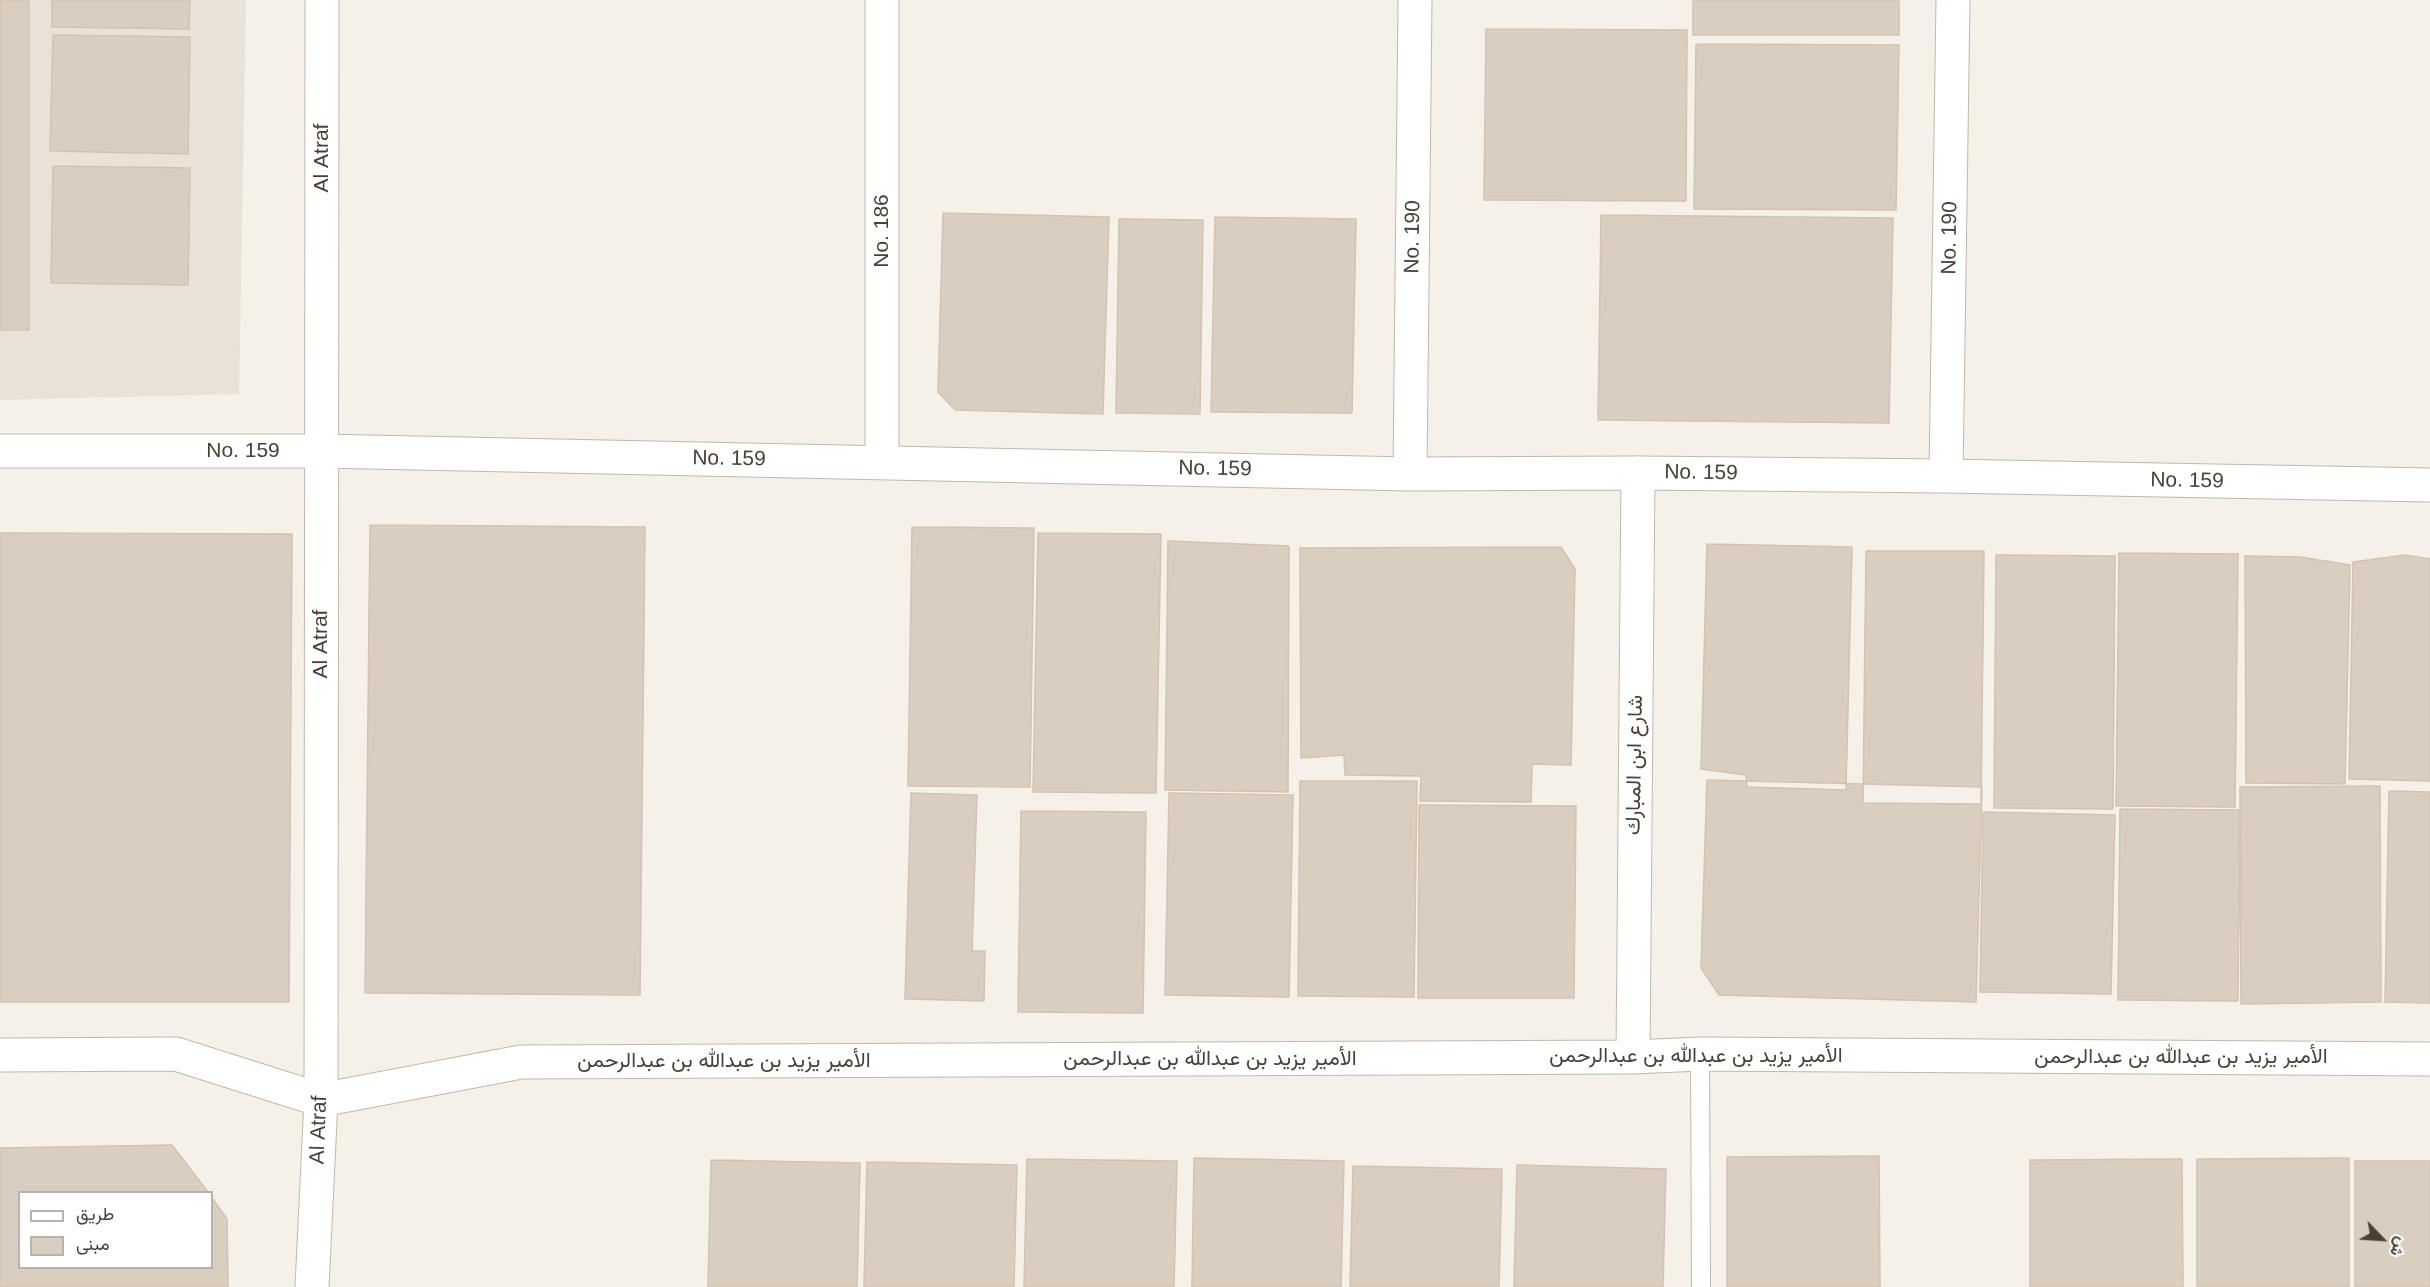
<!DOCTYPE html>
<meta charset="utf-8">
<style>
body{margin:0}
#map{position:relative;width:2430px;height:1287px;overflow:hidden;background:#f5f0e8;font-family:Helvetica,Vazirmatn,sans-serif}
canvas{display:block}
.legend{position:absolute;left:18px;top:1191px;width:195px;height:78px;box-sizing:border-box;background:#fff;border:2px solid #b6b3af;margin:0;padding:8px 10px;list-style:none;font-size:18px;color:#494136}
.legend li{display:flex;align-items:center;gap:12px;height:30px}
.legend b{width:30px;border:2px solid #b6b3af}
.north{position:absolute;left:2352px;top:1209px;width:60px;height:60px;-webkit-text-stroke:4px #fff;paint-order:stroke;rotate:115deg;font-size:16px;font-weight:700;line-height:24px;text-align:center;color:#494136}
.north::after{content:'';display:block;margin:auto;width:21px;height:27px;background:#494136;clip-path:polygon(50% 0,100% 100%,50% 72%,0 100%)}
</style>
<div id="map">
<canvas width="2430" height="1287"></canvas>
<ul class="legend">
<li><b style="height:8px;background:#fff"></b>طريق</li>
<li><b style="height:16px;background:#dacec0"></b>مبنى</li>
</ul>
<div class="north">ش</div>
</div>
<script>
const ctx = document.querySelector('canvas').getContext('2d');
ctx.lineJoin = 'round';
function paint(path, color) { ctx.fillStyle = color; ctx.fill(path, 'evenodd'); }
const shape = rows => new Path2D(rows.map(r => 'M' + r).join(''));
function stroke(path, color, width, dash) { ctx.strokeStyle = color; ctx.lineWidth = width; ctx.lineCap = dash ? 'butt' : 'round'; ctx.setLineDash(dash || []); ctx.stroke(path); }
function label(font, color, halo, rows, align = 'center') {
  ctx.font = font + ' Helvetica,Vazirmatn,sans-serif'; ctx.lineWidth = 6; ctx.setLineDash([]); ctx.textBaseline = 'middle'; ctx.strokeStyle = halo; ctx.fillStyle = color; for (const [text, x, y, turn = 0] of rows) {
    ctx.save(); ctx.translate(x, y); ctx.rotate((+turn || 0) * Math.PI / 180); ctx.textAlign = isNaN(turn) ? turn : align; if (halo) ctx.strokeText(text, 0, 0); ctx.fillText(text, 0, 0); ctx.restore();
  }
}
const residential = shape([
 [0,0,246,0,239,394,0,400]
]);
const building = shape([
 [0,0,29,0,29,330,0,330,0,0],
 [52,0,190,0,189,29,52,27,52,0],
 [1693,0,1899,0,1899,35,1693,35,1693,0],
 [1486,29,1687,30,1686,201,1484,200,1486,29],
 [53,35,190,37,188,154,50,151,53,35],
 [1696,44,1899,45,1896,210,1694,209,1696,44],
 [53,166,190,168,188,285,51,283,53,166],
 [943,213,1109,217,1103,414,955,410,938,392,943,213],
 [1601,215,1893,218,1889,423,1598,420,1601,215],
 [1215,217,1356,219,1352,413,1211,412,1215,217],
 [1119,219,1203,220,1200,414,1116,413,1119,219],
 [370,525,645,527,640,995,365,993,370,525],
 [912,527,1034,528,1030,787,908,786,912,527],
 [0,533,292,534,289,1002,0,1002,0,533],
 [1038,533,1161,534,1156,793,1033,792,1038,533],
 [1168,541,1289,546,1288,792,1165,790,1168,541],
 [1707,544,1852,547,1846,790,1747,787,1746,775,1701,769,1707,544],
 [1561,547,1575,569,1571,765,1532,764,1531,802,1420,801,1421,776,1345,775,1344,755,1301,758,1300,548,1561,547],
 [1866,551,1984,551,1981,804,1863,803,1866,551],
 [2119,553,2238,554,2235,807,2116,806,2119,553],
 [1996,555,2115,556,2113,809,1994,808,1996,555],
 [2405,555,2430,559,2430,781,2349,779,2353,562,2405,555],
 [2245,556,2300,557,2350,565,2345,784,2246,783,2245,556],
 [1707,780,1982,787,1976,1002,1719,995,1701,968,1707,780],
 [1300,781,1417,781,1414,997,1298,996,1300,781],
 [2380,786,2381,1002,2241,1004,2240,787,2380,786],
 [2389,791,2430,792,2430,1003,2385,1002,2389,791],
 [911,793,977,795,972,951,985,951,984,1001,905,999,911,793],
 [1169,793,1293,795,1289,997,1165,995,1169,793],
 [1419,805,1576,806,1574,998,1418,998,1419,805],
 [2120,809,2240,810,2238,1001,2118,1000,2120,809],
 [1021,811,1146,812,1143,1013,1018,1012,1021,811],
 [1983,812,2115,815,2111,994,1980,992,1983,812],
 [172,1145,208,1192,20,1192,20,1268,212,1268,212,1198,227,1219,228,1287,0,1287,0,1148,172,1145],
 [1879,1156,1880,1287,1727,1287,1727,1157,1879,1156],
 [1194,1158,1344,1161,1341,1287,1192,1287,1194,1158],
 [2349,1158,2349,1287,2197,1287,2197,1159,2349,1158],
 [1027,1159,1177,1161,1174,1287,1024,1287,1027,1159],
 [2182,1159,2183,1287,2030,1287,2030,1160,2182,1159],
 [711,1160,860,1163,857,1287,708,1287,711,1160],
 [2355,1161,2430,1161,2430,1287,2355,1287,2355,1161],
 [867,1162,1017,1165,1014,1287,864,1287,867,1162],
 [1517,1165,1666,1169,1663,1287,1514,1287,1517,1165],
 [1353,1166,1502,1169,1499,1287,1350,1287,1353,1166]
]);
const service = shape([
 [1700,1054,1701,1287]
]);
const minor = shape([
 [0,451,321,451,1410,474,1638,473,1946,476,2430,485],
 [882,462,882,0],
 [1410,474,1415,0],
 [1946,476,1953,0],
 [0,1055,176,1054,321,1100,521,1062,1633,1057,1700,1054,2430,1059],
 [1633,1057,1638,473],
 [312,1287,321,1100,322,0]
]);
const streetNames = [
 ["Al Atraf",322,158,-90],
 ["No. 186",882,231,-90],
 ["No. 190",1413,237,-89],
 ["No. 190",1950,238,-89],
 ["No. 159",243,451],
 ["No. 159",729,459,1],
 ["No. 159",1215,469,1],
 ["No. 159",1701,473,1],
 ["No. 159",2187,481,1],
 ["Al Atraf",321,644,-90],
 ["شارع ابن المبارك",1635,765,-89],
 ["الأمير يزيد بن عبدالله بن عبدالرحمن",1696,1056],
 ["الأمير يزيد بن عبدالله بن عبدالرحمن",2181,1057],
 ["الأمير يزيد بن عبدالله بن عبدالرحمن",1210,1059],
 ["الأمير يزيد بن عبدالله بن عبدالرحمن",724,1061],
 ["Al Atraf",319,1130,-88]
];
paint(residential, '#e9e2d6');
paint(building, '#dacec0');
stroke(building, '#d3c3b0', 1.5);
stroke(service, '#c1b8aa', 20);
stroke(minor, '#c1b8aa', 35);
stroke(service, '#fff', 18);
stroke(minor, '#fff', 33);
label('21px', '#494136', '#fff', streetNames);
</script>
